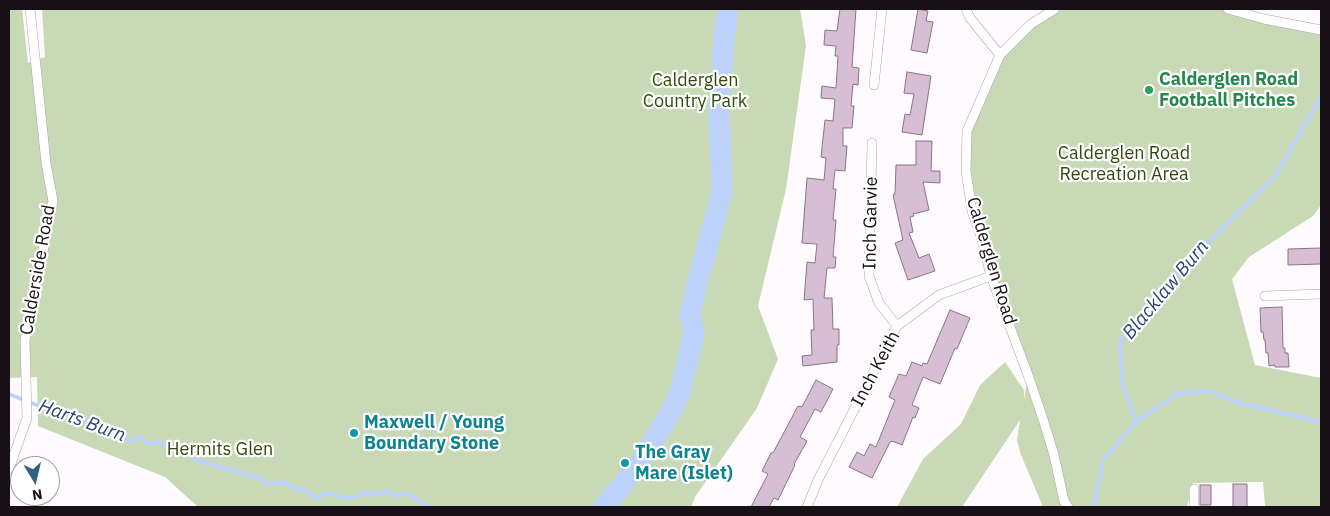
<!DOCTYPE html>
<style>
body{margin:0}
#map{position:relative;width:1330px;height:516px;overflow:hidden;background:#fffafe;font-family:"IBM Plex Sans",sans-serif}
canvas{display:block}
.frame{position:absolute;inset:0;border:10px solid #171017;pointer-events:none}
.north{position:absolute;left:10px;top:456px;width:50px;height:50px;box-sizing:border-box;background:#fff;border:1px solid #a29fa2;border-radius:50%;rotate:171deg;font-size:14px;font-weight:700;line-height:20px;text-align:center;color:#171017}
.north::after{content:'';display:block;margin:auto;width:18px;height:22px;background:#2e627f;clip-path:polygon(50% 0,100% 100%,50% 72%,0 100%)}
</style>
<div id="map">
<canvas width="1330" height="516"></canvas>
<div class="frame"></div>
<div class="north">N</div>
</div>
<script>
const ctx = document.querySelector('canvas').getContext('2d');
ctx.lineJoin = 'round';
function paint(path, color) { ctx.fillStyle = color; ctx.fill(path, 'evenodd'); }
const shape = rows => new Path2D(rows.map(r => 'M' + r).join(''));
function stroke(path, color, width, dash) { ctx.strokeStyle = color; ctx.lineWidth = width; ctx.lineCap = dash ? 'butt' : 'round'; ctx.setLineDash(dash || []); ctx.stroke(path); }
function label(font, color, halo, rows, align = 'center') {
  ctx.font = font + ' "IBM Plex Sans",sans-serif'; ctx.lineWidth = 4.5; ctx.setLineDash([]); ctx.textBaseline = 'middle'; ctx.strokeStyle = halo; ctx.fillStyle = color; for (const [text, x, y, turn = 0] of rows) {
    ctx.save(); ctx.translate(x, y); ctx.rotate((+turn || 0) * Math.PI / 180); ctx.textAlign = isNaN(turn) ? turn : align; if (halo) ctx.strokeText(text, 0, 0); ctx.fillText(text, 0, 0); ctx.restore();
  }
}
const green = shape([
 [9,9,22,9,28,63,45,57,42,9,800,9,806,46,786,189,758,306,778,359,757,408,695,497,691,507,198,507,165,477,38,426,37,377,9,378],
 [1055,9,1228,9,1321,30,1321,205,1313,216,1249,257,1232,279,1255,365,1321,378,1321,507,1265,506,1263,482,1193,483,1187,507,1043,507,1021,455,1017,440,1020,420,962,507,897,507,923,459,961,424,980,385,1005,362,1024,390,1024,400,1028,375,972,211,967,131,1000,55]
]);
const stream = shape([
 [9,394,39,406,57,410,110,432,114,432,129,441,132,441,135,438,140,437,148,444,159,442,175,451,200,461,259,478,266,484,286,482,294,489,302,489,310,493,315,499,326,493,333,494,342,498,359,496,363,492,373,495,387,491,391,495,408,494,429,507],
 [1136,422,1177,394,1208,391,1239,403,1321,422],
 [1094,507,1103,460,1136,422,1122,384,1120,342,1153,307,1182,265,1204,246,1275,176,1321,96]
]);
const river = shape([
 [604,507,637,467,668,417,680,392,694,334,690,313,698,280,722,192,719,113,724,38,728,9]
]);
const building = shape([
 [840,9,856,9,852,67,859,68,858,85,853,84,851,106,854,106,852,128,843,128,843,146,847,146,845,171,835,170,833,189,836,189,833,220,836,220,833,257,836,257,835,268,827,268,824,298,832,298,833,329,839,329,839,345,837,345,837,362,803,366,802,356,812,355,811,330,814,330,813,299,804,300,807,262,815,263,817,244,802,243,807,178,824,180,826,158,821,157,825,120,833,121,835,99,821,98,822,86,836,88,838,56,835,56,836,46,824,45,825,30,837,31,840,9],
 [918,9,928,11,926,21,933,22,927,53,911,50,918,9],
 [907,72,931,76,922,135,902,132,905,114,910,115,914,94,904,93,907,72],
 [916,141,932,141,931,171,940,171,940,183,923,182,929,210,913,214,914,216,910,217,913,232,909,233,919,258,929,254,935,271,908,280,895,243,903,240,893,195,895,194,896,165,916,165,916,141],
 [1321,248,1321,264,1288,265,1288,249,1321,248],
 [1282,307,1283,348,1285,348,1285,353,1288,353,1289,367,1275,367,1275,365,1269,366,1268,353,1266,353,1265,340,1264,340,1263,332,1261,332,1260,308,1282,307],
 [950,310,970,318,957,349,955,348,940,384,923,377,912,405,919,408,915,418,913,417,902,445,892,441,890,442,872,478,849,467,857,452,864,456,870,444,876,447,895,400,889,397,899,374,906,376,912,362,922,366,923,363,927,364,950,310],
 [816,380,833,389,821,412,815,409,800,437,807,441,794,464,795,465,778,500,774,498,769,507,751,507,768,474,762,471,771,453,773,453,798,406,802,407,816,380],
 [1233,484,1247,484,1247,507,1233,507,1233,484],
 [1200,485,1211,485,1211,505,1200,505,1200,485]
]);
const street = shape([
 [966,9,970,18,1000,55],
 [1055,9,1031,24,1000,55,967,131,966,171,972,211,981,236,991,276,1028,375,1043,419,1054,455,1064,501,1068,507],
 [1228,9,1264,19,1321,30],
 [874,85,882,9],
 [872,143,869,276,879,303,897,326],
 [1265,296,1321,294],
 [9,469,27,418,25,340,53,201,46,163,30,9],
 [807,507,818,480,897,326,939,295,991,276],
 [1194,507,1194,489]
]);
const markers = [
 [1149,90,5,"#2e9e5b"],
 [354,433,5,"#0f9aa8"],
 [625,463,5,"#0f9aa8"]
];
const leisureNames = [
 ["Calderglen Road",1159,80],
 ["Football Pitches",1159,101]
];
const parkNames = [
 ["Calderglen",695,81],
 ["Country Park",695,102],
 ["Calderglen Road",1124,154],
 ["Recreation Area",1124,175],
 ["Hermits Glen",220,450]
];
const streetNames = [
 ["Inch Garvie",871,223,-89],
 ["Calderglen Road",991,261,73],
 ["Calderside Road",38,270,-80],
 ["Inch Keith",876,369,-62]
];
const cultureNames = [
 ["Maxwell / Young",364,423],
 ["Boundary Stone",364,444],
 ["The Gray",635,453],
 ["Mare (Islet)",635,474]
];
const waterNames = [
 ["Blacklaw Burn",1166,290,-50],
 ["Harts Burn",82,421,20]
];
paint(green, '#c7dab5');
stroke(stream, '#bcd2fa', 4);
stroke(river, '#bcd2fa', 21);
paint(building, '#d6bfd4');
stroke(building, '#897487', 1);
stroke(street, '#b59fb3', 10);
stroke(street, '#fff', 9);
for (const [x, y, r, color] of markers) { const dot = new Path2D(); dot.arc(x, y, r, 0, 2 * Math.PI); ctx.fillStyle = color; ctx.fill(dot); stroke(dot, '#fff', 2); }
label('bold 18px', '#27864d', '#fff', leisureNames, 'left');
label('18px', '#314a0b', '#fff', parkNames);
label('18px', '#171017', '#fff', streetNames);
label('bold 18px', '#0d838f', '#fff', cultureNames, 'left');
label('italic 19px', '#284274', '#fff', waterNames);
</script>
